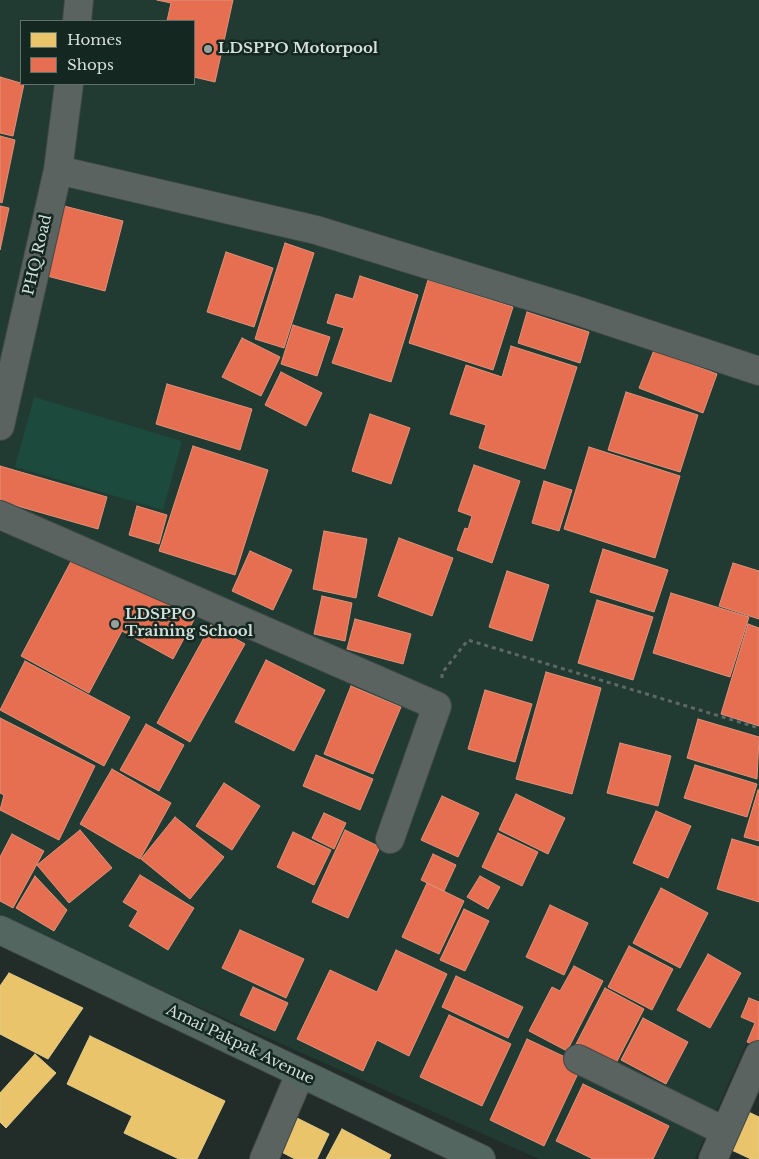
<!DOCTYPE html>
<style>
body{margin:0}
#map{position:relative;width:759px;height:1159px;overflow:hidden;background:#222d29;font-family:"Libre Baskerville",serif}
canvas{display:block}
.legend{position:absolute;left:20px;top:20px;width:175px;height:65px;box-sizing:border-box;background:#142721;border:1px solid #61716b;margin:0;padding:6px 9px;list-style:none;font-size:15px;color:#d4dfda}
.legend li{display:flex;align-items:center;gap:10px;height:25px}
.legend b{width:25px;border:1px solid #61716b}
</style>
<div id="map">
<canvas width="759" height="1159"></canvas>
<ul class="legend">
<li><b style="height:14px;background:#e9c46a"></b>Homes</li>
<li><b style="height:14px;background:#e76f51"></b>Shops</li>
</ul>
</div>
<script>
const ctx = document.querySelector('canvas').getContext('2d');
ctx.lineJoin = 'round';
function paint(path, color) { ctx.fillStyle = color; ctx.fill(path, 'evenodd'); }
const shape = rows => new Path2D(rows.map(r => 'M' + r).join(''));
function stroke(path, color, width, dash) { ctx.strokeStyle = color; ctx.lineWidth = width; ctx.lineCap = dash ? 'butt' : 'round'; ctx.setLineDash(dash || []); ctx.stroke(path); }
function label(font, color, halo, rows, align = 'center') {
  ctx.font = font + ' "Libre Baskerville",serif'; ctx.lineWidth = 5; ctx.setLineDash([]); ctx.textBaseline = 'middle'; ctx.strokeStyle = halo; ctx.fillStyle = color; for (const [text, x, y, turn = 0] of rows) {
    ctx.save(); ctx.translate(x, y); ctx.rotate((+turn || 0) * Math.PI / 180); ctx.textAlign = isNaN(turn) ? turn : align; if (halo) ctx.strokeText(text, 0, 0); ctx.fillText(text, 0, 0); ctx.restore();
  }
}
const built = shape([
 [0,0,759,0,759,1015,695,1159,539,1159,0,918],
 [21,21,194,21,194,84,21,84]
]);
const green = shape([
 [34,397,182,441,163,510,15,467]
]);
const homes = shape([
 [9,973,83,1008,48,1059,0,1034,0,986,9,973],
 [90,1036,225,1101,197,1159,179,1159,124,1133,132,1116,67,1084,90,1036],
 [35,1054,56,1073,6,1128,0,1122,0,1093,35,1054],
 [740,1108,759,1117,759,1159,751,1159,723,1146,740,1108],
 [289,1114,329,1134,317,1159,295,1159,272,1147,289,1114],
 [342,1129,391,1155,389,1159,326,1159,342,1129]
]);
const shops = shape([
 [157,0,233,0,215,82,194,77,194,21,167,21,171,3,157,0],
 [0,77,24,84,13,136,0,133,0,77],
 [0,136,15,140,2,203,0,202,0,136],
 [0,206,9,208,0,250,0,206],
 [64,206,123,221,105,291,47,276,64,206],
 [285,243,314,253,284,348,255,339,285,243],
 [226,252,273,268,254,327,207,312,226,252],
 [360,276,418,295,391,382,332,363,344,328,327,323,336,294,353,299,360,276],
 [428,280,513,307,493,370,409,343,428,280],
 [527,312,589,332,580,363,518,343,527,312],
 [293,325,330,337,317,376,281,364,293,325],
 [242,338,280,357,261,396,222,377,242,338],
 [511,346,577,367,545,469,479,448,486,425,450,414,466,365,502,377,511,346],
 [654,350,717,374,703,413,639,388,654,350],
 [281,372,322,393,306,426,265,405,281,372],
 [167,384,252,409,240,450,156,424,167,384],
 [626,392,698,415,680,472,608,450,626,392],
 [370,414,410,428,391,484,352,471,370,414],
 [193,446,268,470,235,575,159,551,193,446],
 [589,447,680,476,655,558,564,529,589,447],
 [474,465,520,481,492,563,457,550,465,528,468,529,472,516,458,511,474,465],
 [0,466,107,497,98,529,0,501,0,466],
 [544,481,572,490,559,531,532,523,544,481],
 [137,506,167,515,159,544,129,535,137,506],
 [324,531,367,539,356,598,313,589,324,531],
 [399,538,453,558,432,616,378,596,399,538],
 [603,549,668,570,654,612,590,592,603,549],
 [250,551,292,570,273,610,232,591,250,551],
 [76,552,196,616,173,659,122,631,89,693,21,656,76,552],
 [733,563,759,571,759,619,719,606,733,563],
 [507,571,549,585,532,641,489,627,507,571],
 [671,593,749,617,730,677,653,653,671,593],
 [322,596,352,603,345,641,314,634,322,596],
 [597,600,653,617,633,680,578,663,597,600],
 [355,619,411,634,403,664,347,649,355,619],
 [748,624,759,628,759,726,721,714,748,624],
 [211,625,245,644,190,742,157,723,211,625],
 [266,660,325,690,294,751,235,722,266,660],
 [25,661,130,717,104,766,0,710,25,661],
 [546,672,601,688,572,794,516,779,546,672],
 [351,686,401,707,373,774,324,754,351,686],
 [485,690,532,704,515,762,468,749,485,690],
 [0,718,95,766,59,840,0,810,4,795,0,793,0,718],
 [698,719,759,737,757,779,687,758,698,719],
 [146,724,184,745,159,791,120,770,146,724],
 [620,743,671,756,658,806,607,793,620,743],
 [316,755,373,779,360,810,303,786,316,755],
 [695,765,757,784,747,817,684,798,695,765],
 [112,769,171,803,140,859,80,824,112,769],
 [224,783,260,806,232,850,196,826,224,783],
 [758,790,759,790,759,841,744,837,758,790],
 [516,794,565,818,548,854,499,830,516,794],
 [442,796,479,813,458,857,421,840,442,796],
 [656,811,691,826,668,878,633,863,656,811],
 [324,813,346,823,334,849,312,838,324,813],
 [175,817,224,857,190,899,141,859,175,817],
 [80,830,112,868,69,903,37,865,80,830],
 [345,830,380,847,348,918,312,902,345,830],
 [293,832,331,850,314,885,277,867,293,832],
 [498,833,538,852,522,886,482,867,498,833],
 [12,834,44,851,13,908,0,901,0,857,12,834],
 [732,839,759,847,759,902,717,889,732,839],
 [433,854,456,865,444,891,421,880,433,854],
 [140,875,194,908,168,950,129,926,138,911,123,902,140,875],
 [35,876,67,910,54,931,16,908,35,876],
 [480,876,500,887,488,909,467,897,480,876],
 [427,883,464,901,439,954,402,937,427,883],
 [661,888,708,913,680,968,633,943,661,888],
 [550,905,588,923,564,975,526,957,550,905],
 [464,909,489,921,465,971,440,960,464,909],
 [240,930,304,959,286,998,222,968,240,930],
 [629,946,673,969,652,1010,608,987,629,946],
 [396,950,447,974,409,1056,377,1040,363,1071,297,1039,330,970,377,992,396,950],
 [708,954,741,973,710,1028,677,1010,708,954],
 [574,966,603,981,567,1051,529,1031,552,987,560,991,574,966],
 [456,976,523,1007,508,1038,442,1007,456,976],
 [253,987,288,1003,275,1031,240,1015,253,987],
 [605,988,644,1009,613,1069,574,1048,605,988],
 [749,998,759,1002,759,1047,747,1042,755,1023,741,1017,749,998],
 [449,1015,511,1044,482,1106,420,1077,449,1015],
 [643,1018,688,1042,666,1084,621,1060,643,1018],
 [527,1039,582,1065,544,1146,490,1120,527,1039],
 [583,1084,669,1126,653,1159,593,1159,556,1141,583,1084]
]);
const path = shape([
 [442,678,442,673,468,640,759,728]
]);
const minor = shape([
 [77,21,79,0],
 [58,170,316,230,572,309,759,371],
 [0,426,58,170,69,84],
 [0,515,437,706,390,839],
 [578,1059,724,1131],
 [264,1159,300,1074],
 [713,1159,759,1055]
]);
const trunk = shape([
 [0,930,481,1159]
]);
const markers = [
 [208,49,5,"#96a19c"],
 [115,624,5,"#96a19c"]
];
const poiNames = [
 ["LDSPPO Motorpool",218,49],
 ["LDSPPO",125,615],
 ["Training School",125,632]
];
const streetNames = [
 ["PHQ Road",38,255,-77],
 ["Amai Pakpak Avenue",240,1045,26]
];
paint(built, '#213b32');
paint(green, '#1c4a3c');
paint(homes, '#e9c46a');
stroke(homes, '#e3cc8c', 1);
paint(shops, '#e76f51');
stroke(shops, '#e1917a', 1);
stroke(minor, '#404946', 30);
stroke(trunk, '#404946', 30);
stroke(path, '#606865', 3, [4, 4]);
stroke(minor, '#5a635f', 28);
stroke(trunk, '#546660', 28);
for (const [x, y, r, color] of markers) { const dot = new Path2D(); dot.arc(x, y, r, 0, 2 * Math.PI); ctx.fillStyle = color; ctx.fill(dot); stroke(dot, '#142721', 2); }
label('bold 15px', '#d4dfda', '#142721', poiNames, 'left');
label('15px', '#d4dfda', '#142721', streetNames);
</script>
